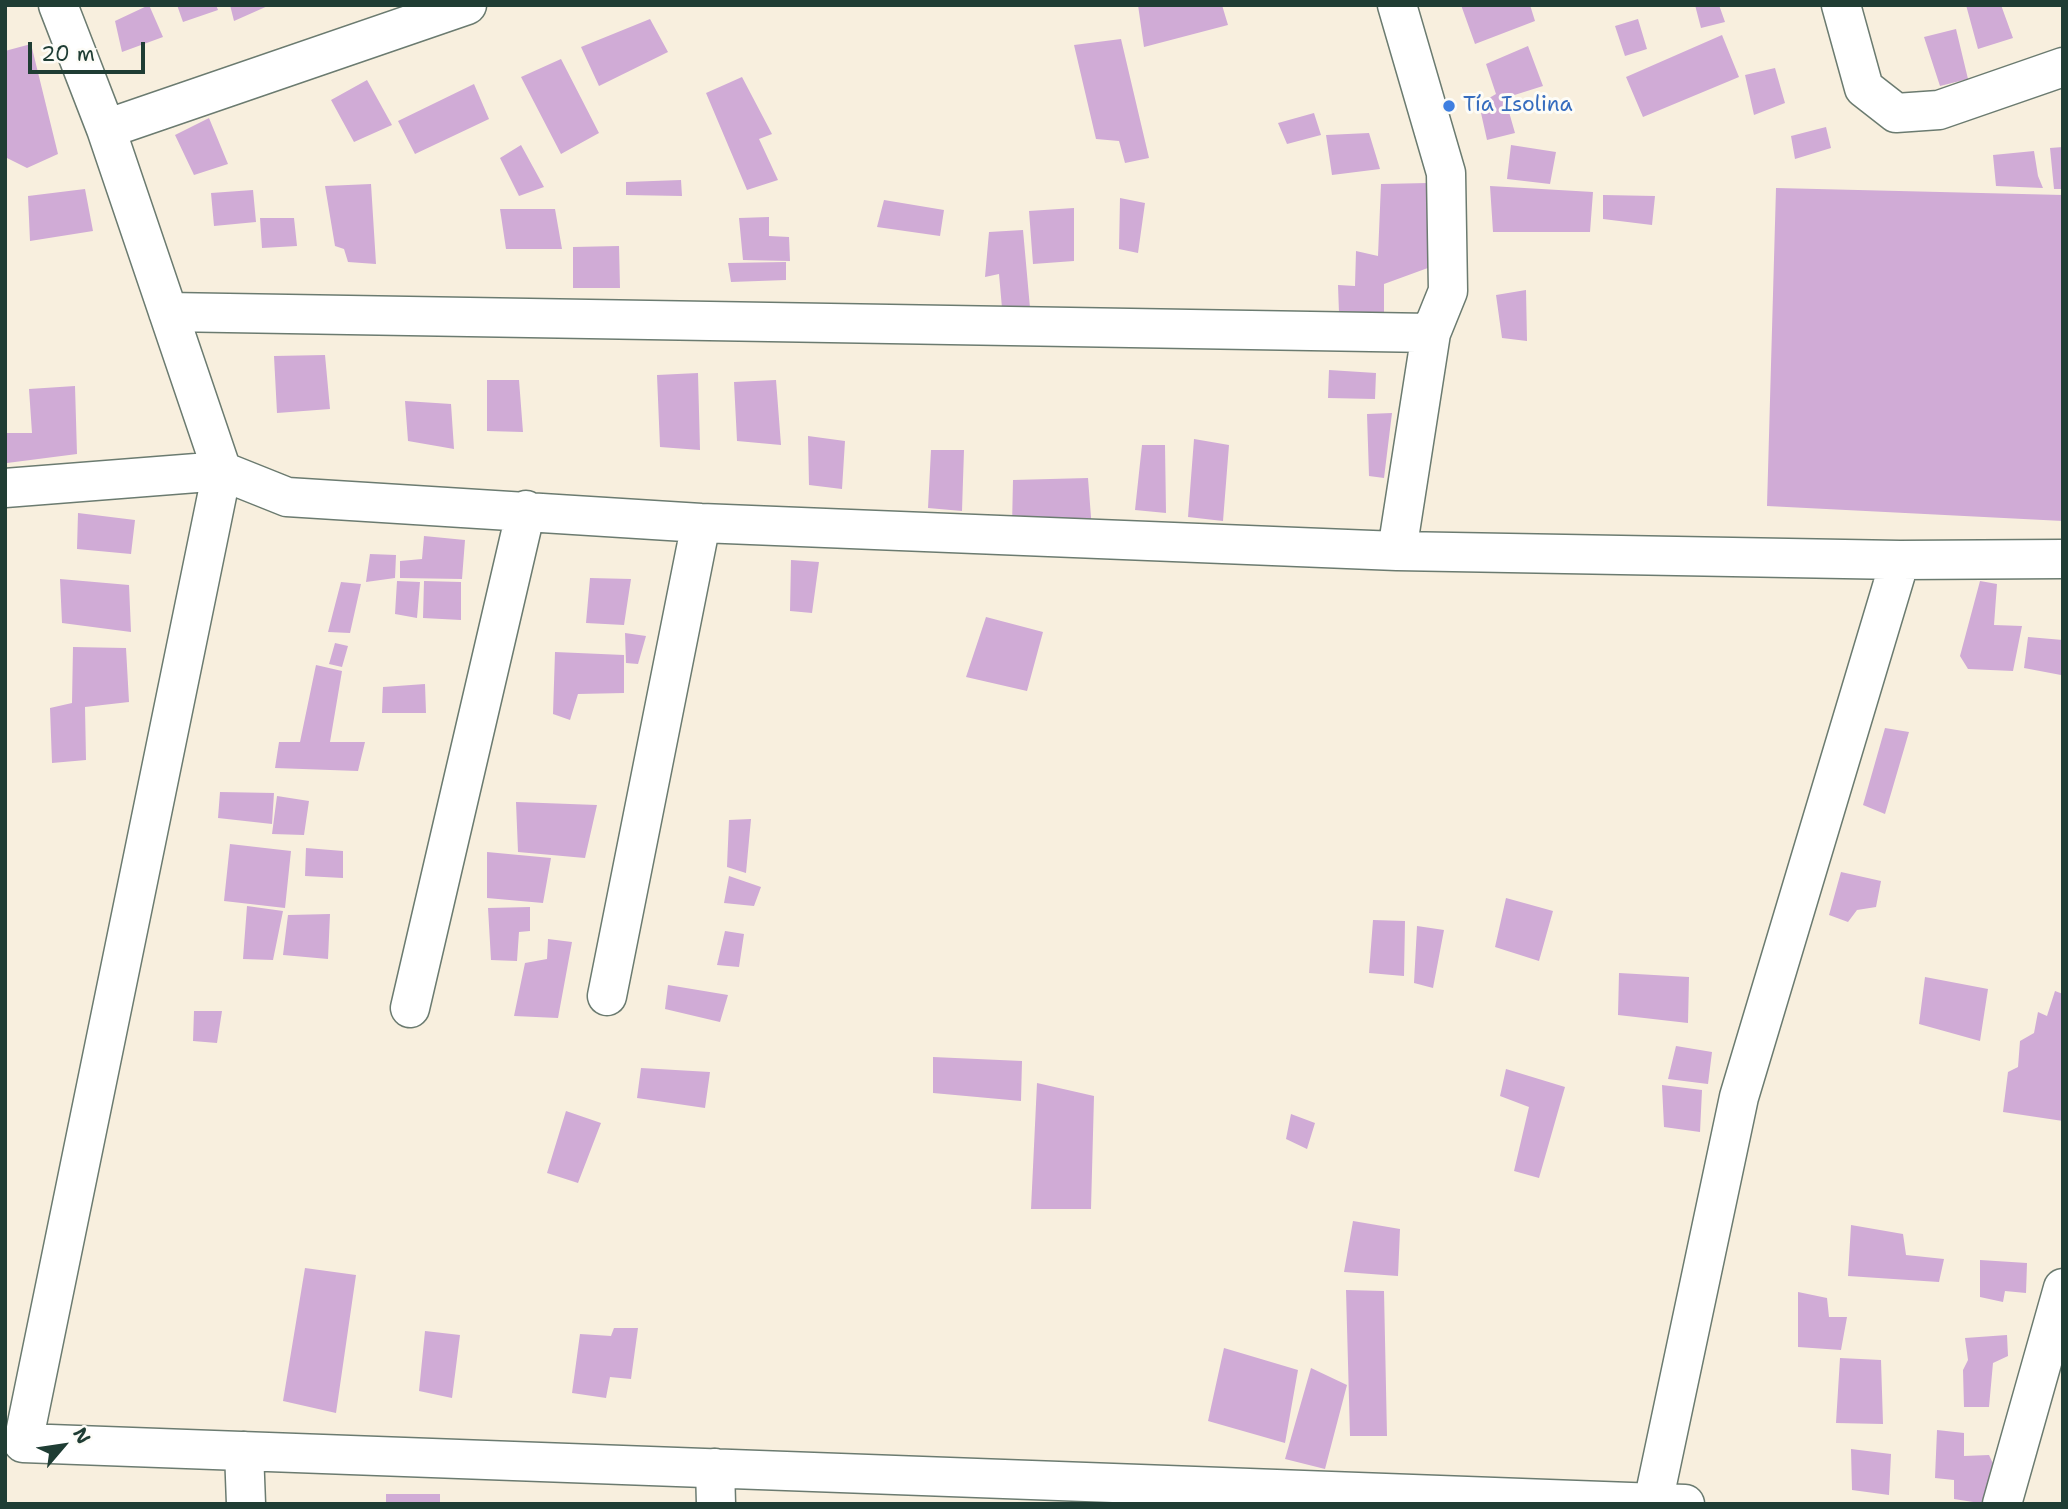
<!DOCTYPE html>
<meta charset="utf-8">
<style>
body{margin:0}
#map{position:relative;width:2068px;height:1509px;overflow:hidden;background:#f8efde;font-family:"Shantell Sans",sans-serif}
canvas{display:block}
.frame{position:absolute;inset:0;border:7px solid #1f3d34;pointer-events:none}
.north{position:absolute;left:28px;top:1411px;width:70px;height:70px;-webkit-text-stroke:5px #fdfcf7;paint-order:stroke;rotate:61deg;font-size:19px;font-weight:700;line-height:28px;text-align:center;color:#1f3d34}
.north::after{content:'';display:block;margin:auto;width:24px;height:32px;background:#1f3d34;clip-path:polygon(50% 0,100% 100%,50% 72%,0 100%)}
.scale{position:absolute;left:28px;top:42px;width:117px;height:32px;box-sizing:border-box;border:4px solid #1f3d34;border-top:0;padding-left:9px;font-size:21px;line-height:24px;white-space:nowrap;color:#1f3d34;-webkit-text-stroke:5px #fdfcf7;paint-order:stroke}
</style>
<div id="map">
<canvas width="2068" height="1509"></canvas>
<div class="frame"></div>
<div class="north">N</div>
<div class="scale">20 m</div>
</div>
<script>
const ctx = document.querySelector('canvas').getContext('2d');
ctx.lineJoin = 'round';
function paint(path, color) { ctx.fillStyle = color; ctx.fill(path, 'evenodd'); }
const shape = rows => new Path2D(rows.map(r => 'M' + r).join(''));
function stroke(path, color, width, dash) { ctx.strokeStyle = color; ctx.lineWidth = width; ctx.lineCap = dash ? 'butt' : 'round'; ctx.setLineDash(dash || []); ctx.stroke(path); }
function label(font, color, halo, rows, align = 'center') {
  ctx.font = font + ' "Shantell Sans",sans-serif'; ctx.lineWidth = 6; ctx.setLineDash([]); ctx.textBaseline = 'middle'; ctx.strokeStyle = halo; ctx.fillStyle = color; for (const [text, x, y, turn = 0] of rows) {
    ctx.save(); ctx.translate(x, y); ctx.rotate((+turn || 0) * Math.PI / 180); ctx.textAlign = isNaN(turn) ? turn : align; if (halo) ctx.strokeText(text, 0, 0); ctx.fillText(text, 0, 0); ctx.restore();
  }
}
const building = shape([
 [149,5,163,37,122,52,115,21],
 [177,5,216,5,218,10,183,22],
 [230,5,270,5,234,21],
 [1138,5,1222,5,1228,25,1144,47],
 [1461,5,1530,5,1535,21,1475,44],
 [1695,5,1719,5,1725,22,1701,28],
 [1966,5,2001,5,2013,38,1978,49],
 [650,19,668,52,599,86,581,47],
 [1638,19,1647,49,1625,56,1615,26],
 [1956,29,1968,79,1940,86,1924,37],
 [1722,35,1739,77,1643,117,1626,77],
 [1121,39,1149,158,1125,163,1119,141,1096,139,1074,45],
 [31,44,58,154,27,168,5,157,5,51],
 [1528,46,1543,86,1505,98,1515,133,1487,140,1479,104,1496,94,1486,64],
 [561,59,599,133,561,154,521,77],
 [1775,68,1785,103,1754,115,1745,75],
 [742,77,772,134,759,139,778,180,747,190,706,93],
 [367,80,392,125,354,142,331,100],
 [474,84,489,119,415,154,398,121],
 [1314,113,1321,135,1287,144,1278,123],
 [209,118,228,164,194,175,175,135],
 [1826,127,1831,148,1795,159,1791,136],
 [1369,133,1380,169,1332,175,1326,135],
 [521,145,544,187,519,196,500,158],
 [1511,145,1556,152,1550,184,1507,179],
 [2063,147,2063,189,2054,189,2050,148],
 [2034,151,2038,176,2043,188,1996,186,1993,155],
 [681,180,682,196,626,195,626,182],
 [1428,183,1436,265,1384,284,1384,314,1339,313,1338,285,1355,286,1356,251,1378,256,1381,184],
 [371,184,376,264,348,262,344,249,335,246,325,186],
 [1490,186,1593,192,1590,232,1493,232],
 [1776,188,2063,195,2063,521,1767,506],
 [85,189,93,231,30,241,28,196],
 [253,190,256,222,214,226,211,193],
 [1603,195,1655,196,1652,225,1603,219],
 [1120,198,1145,203,1138,253,1119,249],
 [884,200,944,210,940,236,877,227],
 [1074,208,1074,261,1033,264,1029,211],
 [500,209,555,209,562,249,506,249],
 [769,217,769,236,789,237,790,261,743,260,739,218],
 [260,218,294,218,297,246,262,248],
 [1023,230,1030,308,1002,308,999,274,985,277,989,232],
 [619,246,620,288,573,288,573,247],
 [786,262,786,280,731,282,728,263],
 [1526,290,1527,341,1502,338,1496,295],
 [325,355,330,409,277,413,274,356],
 [1329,370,1376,373,1375,399,1328,398],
 [698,373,700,450,660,447,657,375],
 [487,380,519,380,523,432,487,431],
 [776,380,781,445,737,441,734,382],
 [75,386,77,454,7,463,5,433,32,433,29,389],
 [405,401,451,404,454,449,408,441],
 [1392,413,1384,478,1369,476,1367,414],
 [808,436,845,441,842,489,809,485],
 [1194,439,1229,445,1223,521,1188,517],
 [1142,445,1165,445,1166,513,1135,510],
 [931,450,964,450,962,511,928,508],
 [1088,478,1092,530,1012,526,1013,480],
 [78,513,135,520,131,554,77,549],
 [424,536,465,540,462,579,400,578,400,561,422,559],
 [370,554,396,555,395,578,366,582],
 [791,560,819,562,812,613,790,611],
 [590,578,631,579,624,625,586,623],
 [60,579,129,585,131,632,62,623],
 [397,581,420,582,417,618,395,614],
 [424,581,461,582,461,620,423,618],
 [1980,581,1997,584,1994,625,2022,626,2013,671,1968,669,1960,656],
 [341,582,361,584,350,633,328,632],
 [986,617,1043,632,1027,691,966,677],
 [625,633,646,636,638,664,626,663],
 [2028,637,2063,640,2061,675,2024,668],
 [335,643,348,646,342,667,329,664],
 [73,647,126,648,129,702,85,707,86,760,52,763,50,708,72,703],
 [555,652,624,655,624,693,578,694,570,720,553,714],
 [316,665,342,671,330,742,365,742,358,771,275,768,279,742,300,742],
 [425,684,426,713,382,713,383,687],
 [1885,728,1909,732,1885,814,1863,805],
 [220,792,274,793,272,824,218,818],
 [277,796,309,801,304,835,272,834],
 [516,802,597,805,585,858,518,852],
 [751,819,746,873,727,867,729,820],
 [230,844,291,851,285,908,224,901],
 [306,848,343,851,343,878,305,876],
 [487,852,551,858,543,903,487,898],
 [1841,872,1881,881,1876,907,1857,910,1848,922,1829,915],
 [729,876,761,887,754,906,724,903],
 [1506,898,1553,911,1539,961,1495,947],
 [247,906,283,911,273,960,243,959],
 [530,907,530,931,519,932,517,961,491,960,488,908],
 [330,914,328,959,283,955,288,915],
 [1373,920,1405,921,1404,976,1369,973],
 [1417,926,1444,930,1433,988,1414,983],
 [725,931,744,934,739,967,717,965],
 [548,939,572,942,558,1018,514,1016,525,963,547,959],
 [1619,973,1689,977,1688,1023,1618,1015],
 [1925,977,1988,989,1980,1041,1919,1024],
 [668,985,728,995,720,1022,665,1009],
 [2055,991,2063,994,2063,1121,2003,1112,2008,1072,2018,1067,2020,1041,2034,1033,2038,1012,2047,1016],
 [194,1011,222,1011,217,1043,193,1041],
 [1676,1046,1712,1052,1708,1084,1668,1079],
 [933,1057,1022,1061,1021,1101,933,1093],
 [641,1068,710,1072,705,1108,637,1098],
 [1506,1069,1565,1087,1539,1178,1514,1171,1529,1107,1500,1096],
 [1037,1083,1094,1096,1091,1209,1031,1209],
 [1662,1085,1702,1090,1700,1132,1664,1127],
 [566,1111,601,1123,578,1183,547,1173],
 [1291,1114,1315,1123,1307,1149,1286,1139],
 [1353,1221,1400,1229,1398,1276,1344,1272],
 [1851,1225,1903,1234,1906,1255,1944,1259,1939,1282,1848,1276],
 [1980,1260,2027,1263,2026,1293,2005,1291,2003,1302,1980,1297],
 [305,1268,356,1275,336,1413,283,1401],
 [1346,1290,1384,1291,1387,1436,1350,1436],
 [1798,1292,1827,1298,1829,1317,1847,1317,1841,1350,1798,1347],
 [614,1328,638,1328,631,1379,610,1377,606,1398,572,1393,580,1334,611,1336],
 [425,1331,460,1335,452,1398,419,1391],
 [2007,1335,2008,1356,1993,1363,1989,1407,1964,1407,1963,1370,1968,1360,1965,1338],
 [1224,1348,1298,1370,1285,1443,1208,1421],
 [1840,1358,1881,1360,1883,1424,1836,1423],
 [1311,1368,1347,1385,1325,1469,1285,1459],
 [1937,1430,1964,1433,1964,1456,1989,1455,1997,1472,1986,1504,1954,1499,1954,1480,1935,1478],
 [1851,1449,1891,1454,1889,1495,1852,1490],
 [386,1494,440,1494,440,1504,386,1504]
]);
const street = shape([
 [58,5,106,129,222,471,23,1443,1685,1504],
 [1397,5,1446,173,1448,291,1431,333,1397,551],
 [1841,5,1864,88,1896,113,1939,110,2063,67],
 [106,129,467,5],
 [168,312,1431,333],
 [5,488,222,471,287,497,701,523,1397,551,1900,560,2063,559],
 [607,996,701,523],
 [410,1008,526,510],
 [244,1451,246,1504],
 [715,1468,716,1504],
 [1653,1503,1739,1097,1900,560],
 [2002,1504,2063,1288]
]);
const markers = [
 [1449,106,7,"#3f7fe0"]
];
const shopNames = [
 ["Tía Isolina",1463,106]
];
paint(building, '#d0abd6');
stroke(street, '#6b7b70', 41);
stroke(street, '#fff', 38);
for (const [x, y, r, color] of markers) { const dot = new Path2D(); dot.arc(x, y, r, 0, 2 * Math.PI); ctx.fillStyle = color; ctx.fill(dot); stroke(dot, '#fdfcf7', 2.5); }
label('21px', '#366cbe', '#fdfcf7', shopNames, 'left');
</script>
